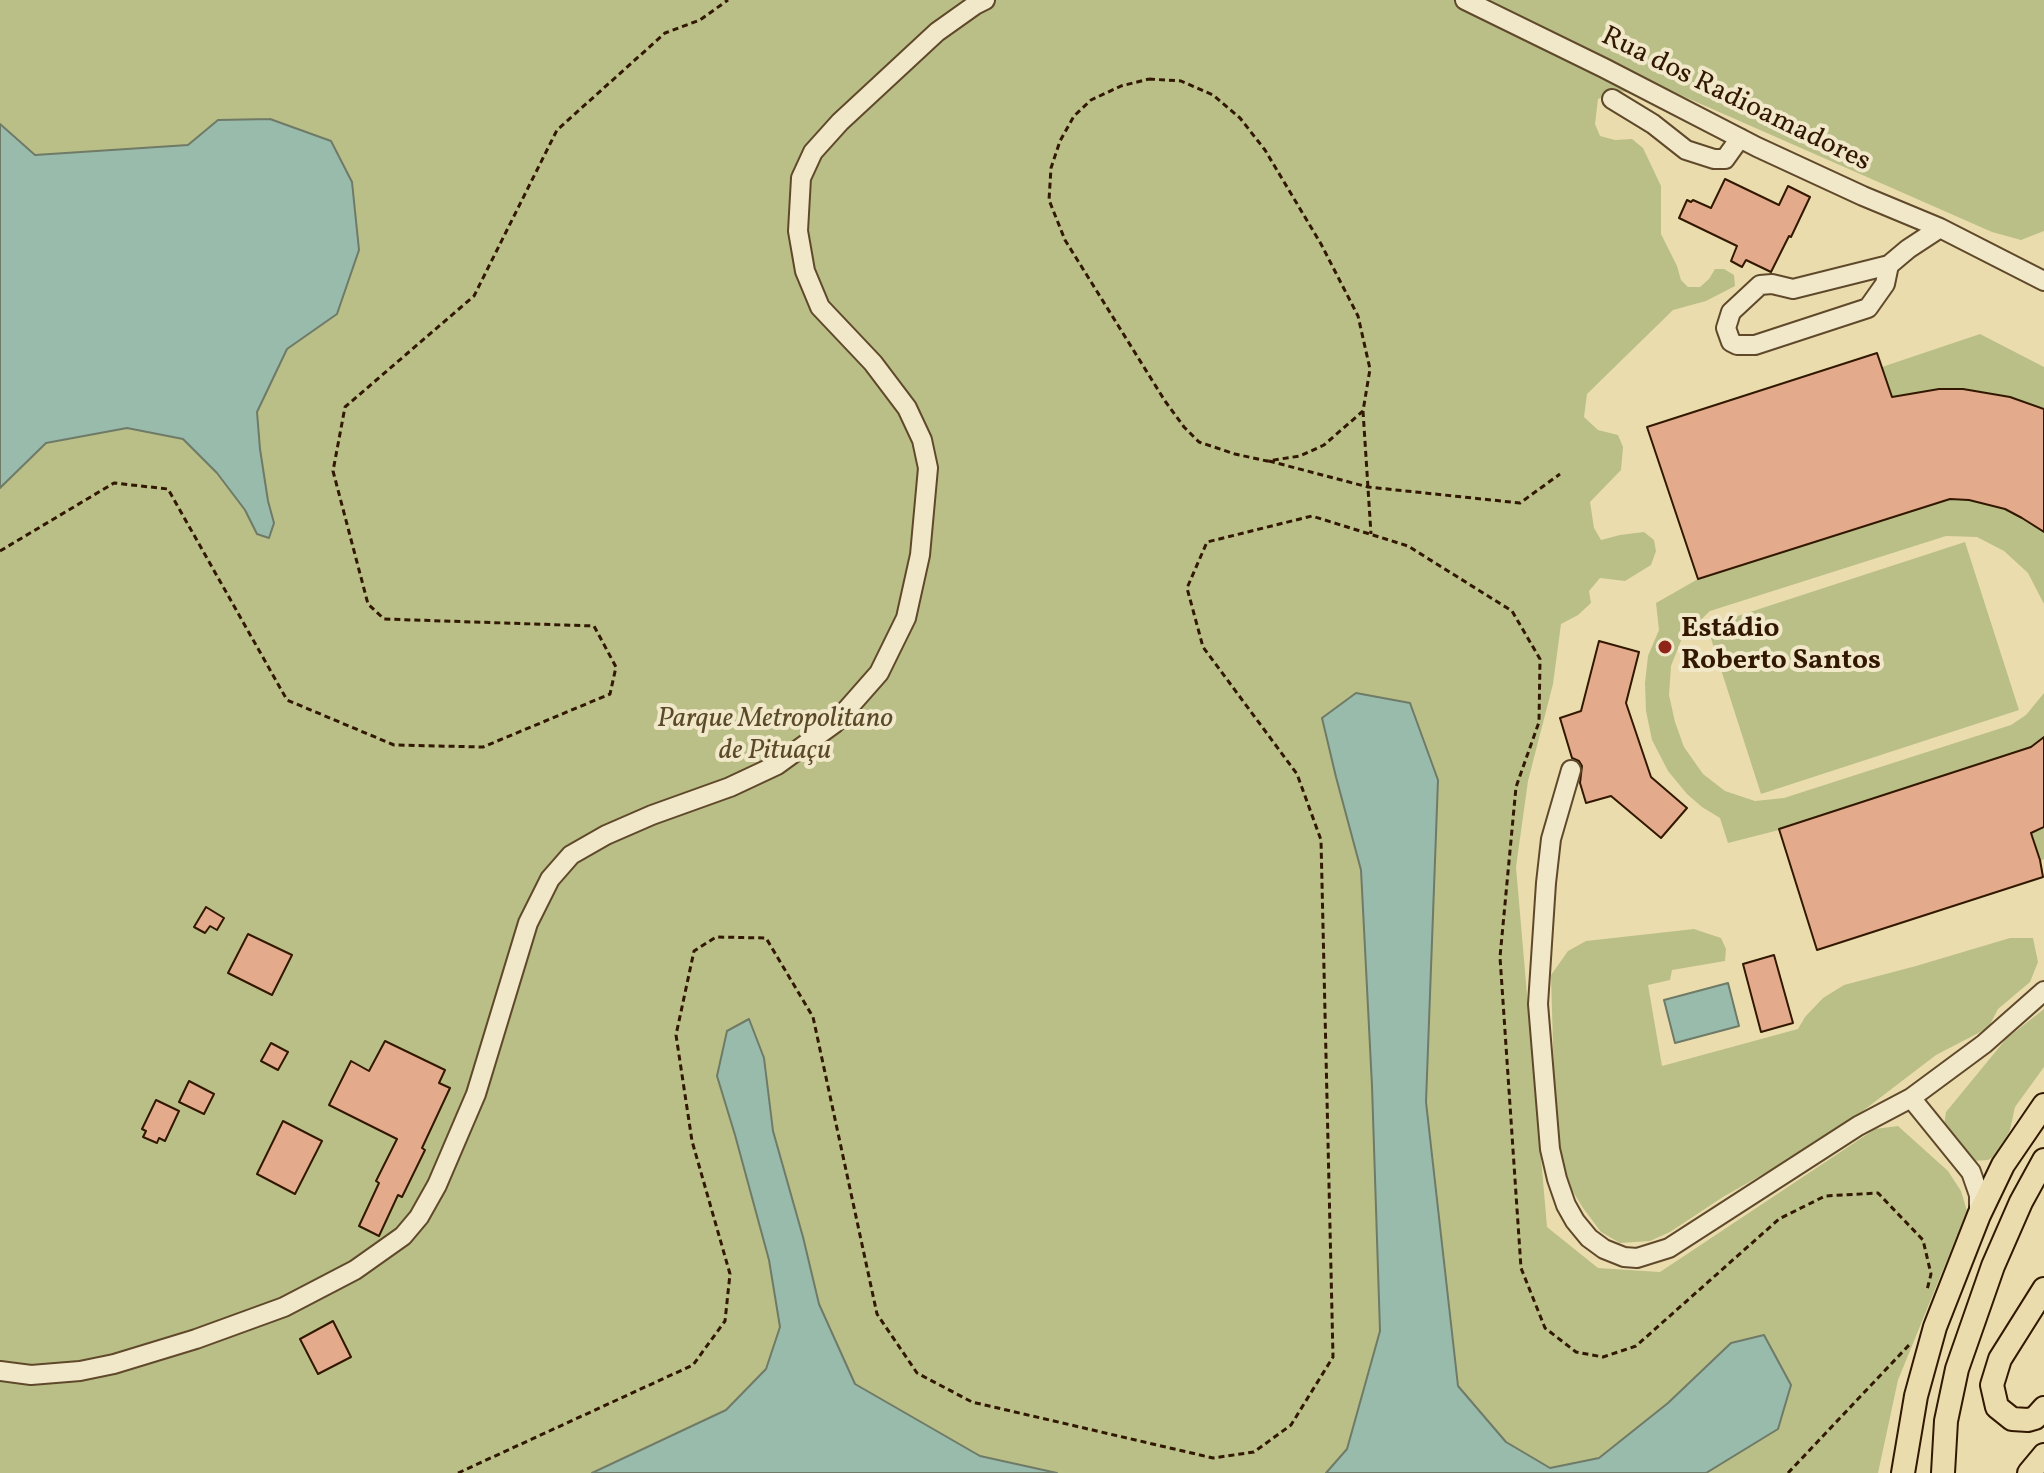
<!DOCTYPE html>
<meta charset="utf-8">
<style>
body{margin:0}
canvas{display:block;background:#eadcad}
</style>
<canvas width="2044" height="1473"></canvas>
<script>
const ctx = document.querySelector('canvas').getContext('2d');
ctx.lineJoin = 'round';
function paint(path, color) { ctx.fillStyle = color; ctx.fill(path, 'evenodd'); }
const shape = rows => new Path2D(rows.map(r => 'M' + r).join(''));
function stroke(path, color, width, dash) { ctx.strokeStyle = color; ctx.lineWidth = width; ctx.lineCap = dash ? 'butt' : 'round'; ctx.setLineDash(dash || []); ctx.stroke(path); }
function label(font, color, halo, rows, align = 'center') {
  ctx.font = font + ' Vollkorn,serif'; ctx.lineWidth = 8; ctx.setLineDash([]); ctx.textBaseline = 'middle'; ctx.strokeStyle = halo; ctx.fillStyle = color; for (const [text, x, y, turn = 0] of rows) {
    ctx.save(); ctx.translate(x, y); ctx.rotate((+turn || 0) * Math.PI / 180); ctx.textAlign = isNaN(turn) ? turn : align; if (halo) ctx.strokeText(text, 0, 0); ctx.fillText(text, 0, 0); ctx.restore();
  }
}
const green = shape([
 [0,0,2044,0,2044,231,2021,240,1992,232,1660,86,1640,94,1618,91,1598,99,1595,124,1600,136,1615,140,1632,139,1643,148,1661,186,1661,234,1677,266,1681,280,1688,287,1700,287,1709,279,1715,269,1724,269,1734,275,1735,286,1706,301,1673,310,1587,394,1584,417,1598,430,1618,435,1623,447,1621,470,1590,502,1594,528,1601,540,1620,535,1644,532,1654,540,1656,551,1651,565,1625,581,1600,578,1589,591,1591,603,1578,615,1561,624,1553,684,1528,781,1516,867,1547,1227,1598,1268,1660,1272,1875,1129,1898,1126,1948,1171,1961,1191,1967,1211,1898,1380,1878,1473,0,1473],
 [1980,334,2044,367,2044,604,2028,573,2004,551,1977,537,1946,536,1710,611,1682,638,1671,666,1669,695,1675,722,1684,747,1703,774,1725,791,1755,801,1784,798,2011,725,2026,715,2044,693,2044,859,2040,861,2043,877,1817,950,1779,830,1728,843,1720,818,1702,807,1687,794,1668,771,1652,740,1646,711,1645,683,1648,656,1659,630,1656,603,1698,579,1647,427,1877,353,1882,367],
 [1965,542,2019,710,1761,794,1707,626],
 [1694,929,1721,938,1726,949,1725,961,1672,970,1670,980,1648,985,1662,1066,1798,1029,1805,1017,1823,998,1844,985,1916,966,2010,938,2033,938,2038,962,2030,982,1998,1009,1988,1028,1936,1055,1830,1136,1723,1197,1670,1232,1650,1241,1620,1243,1601,1232,1583,1208,1567,1182,1560,1157,1555,1115,1551,975,1568,951,1586,941],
 [2044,1009,2044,1067,2015,1107,2010,1130,1998,1154,1988,1160,1972,1161,1944,1126,1946,1112,2006,1039]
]);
const water = shape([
 [270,119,331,141,352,182,359,250,337,314,287,349,257,412,260,449,268,501,274,523,269,538,257,534,245,510,217,473,183,439,127,428,46,443,0,488,0,124,35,155,188,145,218,120,270,119],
 [1356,693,1410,703,1438,780,1426,1102,1458,1386,1506,1442,1550,1468,1599,1458,1668,1403,1731,1343,1764,1335,1791,1385,1778,1429,1706,1473,1326,1473,1347,1449,1380,1331,1372,1086,1361,870,1336,777,1322,718,1356,693],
 [1728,983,1739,1026,1675,1043,1664,1000,1728,983],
 [749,1019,764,1058,773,1131,803,1237,819,1304,855,1384,980,1456,1057,1473,592,1473,726,1410,766,1369,780,1327,769,1260,735,1135,717,1076,727,1031,749,1019]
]);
const building = shape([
 [1725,179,1779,205,1788,186,1810,197,1791,237,1789,236,1771,272,1746,260,1742,267,1731,261,1737,246,1679,218,1687,200,1691,202,1693,200,1711,208,1725,179],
 [1877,353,1892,397,1939,389,1963,389,2010,397,2044,409,2044,532,2022,518,2005,509,1969,500,1950,499,1698,579,1647,427,1877,353],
 [1599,641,1639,652,1626,703,1651,777,1687,808,1661,838,1611,796,1586,803,1580,783,1582,766,1579,761,1572,758,1560,718,1581,711,1599,641],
 [2044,737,2044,827,2031,833,2040,860,2043,877,1817,950,1779,829,2031,747,2044,737],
 [206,907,224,918,217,930,210,926,205,933,194,927,206,907],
 [248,934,292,955,272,995,228,973,248,934],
 [1774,955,1793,1023,1761,1032,1743,964,1774,955],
 [385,1041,445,1070,439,1083,450,1088,422,1148,425,1150,402,1197,398,1195,379,1236,359,1226,379,1183,376,1181,397,1139,329,1105,351,1061,369,1071,385,1041],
 [271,1043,288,1052,278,1070,261,1061,271,1043],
 [189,1081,214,1094,204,1114,179,1102,189,1081],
 [156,1100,179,1111,165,1141,159,1138,157,1143,143,1137,146,1131,142,1129,156,1100],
 [283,1121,322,1141,295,1194,257,1174,283,1121],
 [333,1321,351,1357,318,1374,300,1339,333,1321]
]);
const path = shape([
 [1149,79,1181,81,1213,95,1240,118,1265,150,1321,244,1358,316,1370,369,1363,411,1324,445,1300,456,1267,461,1235,454,1199,442,1184,427,1165,401,1065,240,1049,200,1051,168,1060,141,1074,116,1091,100,1121,86,1149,79],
 [1363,411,1371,534],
 [1269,461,1368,487,1520,503,1560,474],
 [0,551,114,483,168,489,287,700,394,745,483,747,610,694,616,667,594,626,384,619,368,604,333,471,345,407,474,296,557,130,665,33,700,20,728,0],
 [458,1473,693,1365,725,1321,730,1274,692,1141,676,1035,694,951,716,937,766,938,813,1017,877,1314,917,1373,972,1402,1213,1458,1254,1452,1291,1425,1333,1357,1321,840,1297,774,1203,647,1187,588,1207,542,1312,516,1408,546,1512,611,1540,659,1539,722,1516,787,1500,957,1521,1268,1545,1328,1576,1352,1603,1357,1636,1346,1779,1219,1825,1196,1878,1193,1923,1240,1931,1274,1927,1290],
 [1788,1473,1909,1345]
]);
const minor = shape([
 [1465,0,1604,68,1757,147,1863,196,1940,228],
 [1612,99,1653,124,1686,150,1714,159,1725,159,1740,138],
 [1889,265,1885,284,1868,308,1755,345,1737,345,1731,342,1726,328,1731,312,1760,285,1772,284,1793,289,1889,265,1908,249,1940,228,2044,281],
 [1571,770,1551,839,1546,883,1538,1004,1550,1149,1557,1179,1566,1205,1575,1221,1589,1238,1604,1249,1624,1257,1637,1258,1669,1248,1858,1126,1911,1098],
 [1979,1215,1979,1195,1971,1172,1911,1098,1984,1044,2044,991],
 [0,1371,31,1375,80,1371,114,1364,196,1339,284,1307,355,1270,403,1236,419,1217,437,1185,476,1094,528,923,550,879,571,855,606,835,652,815,730,787,777,765,835,723,879,673,906,618,920,555,928,468,922,440,907,408,873,363,820,307,805,271,798,231,801,178,813,152,840,122,937,32,975,5,985,0]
]);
const major = shape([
 [2044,1289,2000,1359,1992,1385,1997,1407,2012,1419,2028,1420,2035,1418,2044,1408],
 [1903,1473,1916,1396,1935,1327,1979,1215,2003,1165,2044,1105],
 [1943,1473,1946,1421,1957,1369,1993,1266,2021,1202,2044,1160],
 [2029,1473,2044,1455]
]);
const markers = [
 [1665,647,8,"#8f2418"]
];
const streetNames = [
 ["Rua dos Radioamadores",1735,101,26]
];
const poiNames = [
 ["Estádio",1681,631],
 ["Roberto Santos",1681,663]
];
const parkNames = [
 ["Parque Metropolitano",775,721],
 ["de Pituaçu",775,753]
];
paint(green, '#babf87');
paint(water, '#98bbac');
stroke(water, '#6f7a67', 2);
paint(building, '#e3ab8b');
stroke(building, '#321800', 2);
stroke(minor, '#60492b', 22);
stroke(major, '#321800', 26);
stroke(path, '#321800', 3, [6, 4]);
stroke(minor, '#f1e8ca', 18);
stroke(major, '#eadcad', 22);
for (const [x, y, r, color] of markers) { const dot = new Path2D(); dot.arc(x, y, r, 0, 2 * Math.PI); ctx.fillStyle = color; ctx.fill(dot); stroke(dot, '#f1e8ca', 3); }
label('28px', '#321800', '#f1e8ca', streetNames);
label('bold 28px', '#321800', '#f1e8ca', poiNames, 'left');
label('italic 28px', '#5b4a28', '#f1e8ca', parkNames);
</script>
